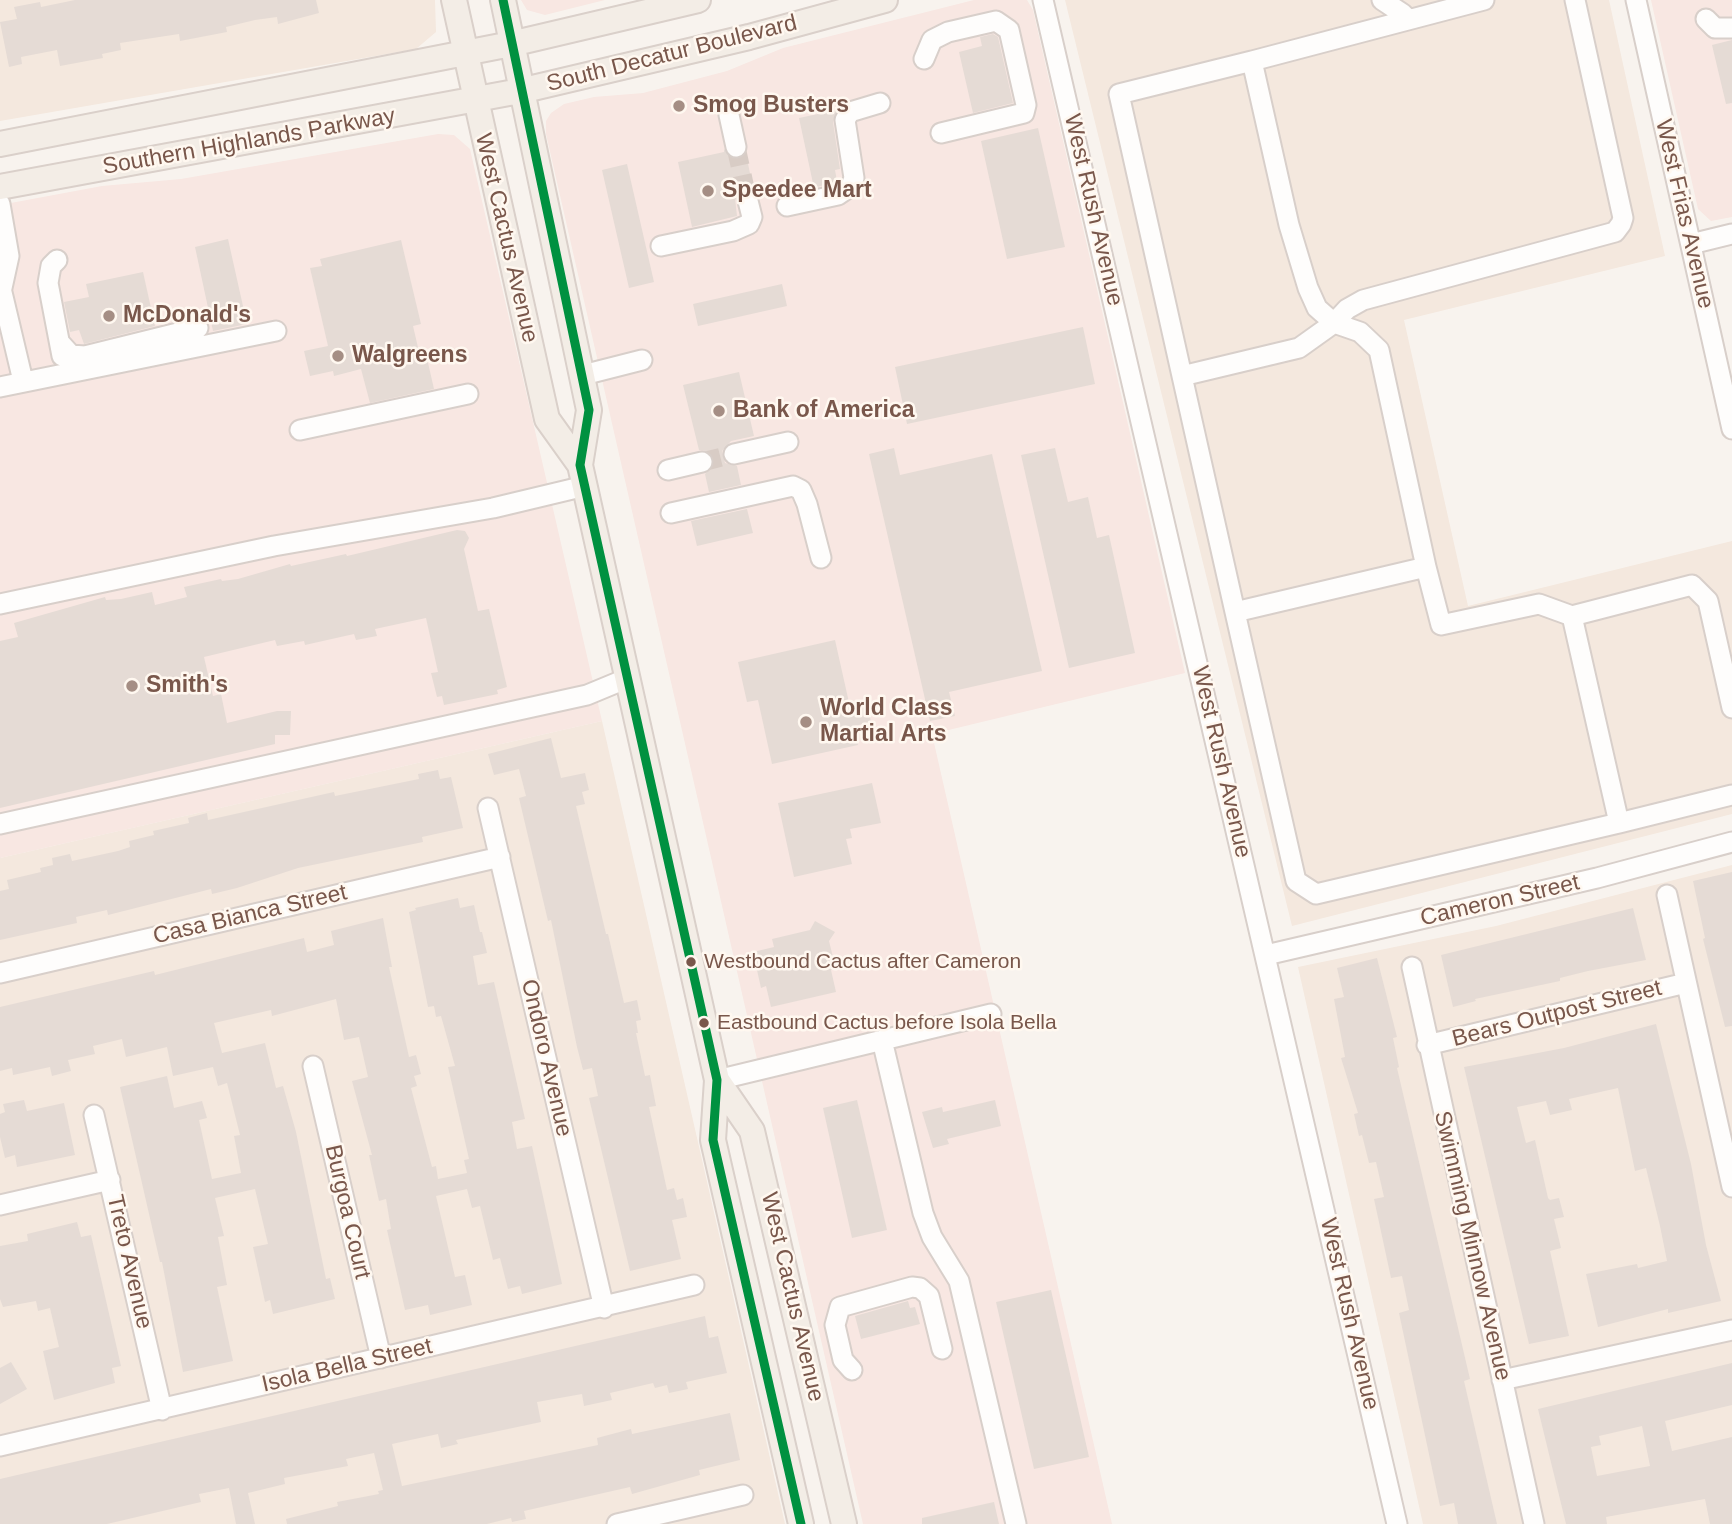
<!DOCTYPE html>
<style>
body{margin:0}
canvas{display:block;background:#f8f3ee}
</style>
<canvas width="1732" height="1524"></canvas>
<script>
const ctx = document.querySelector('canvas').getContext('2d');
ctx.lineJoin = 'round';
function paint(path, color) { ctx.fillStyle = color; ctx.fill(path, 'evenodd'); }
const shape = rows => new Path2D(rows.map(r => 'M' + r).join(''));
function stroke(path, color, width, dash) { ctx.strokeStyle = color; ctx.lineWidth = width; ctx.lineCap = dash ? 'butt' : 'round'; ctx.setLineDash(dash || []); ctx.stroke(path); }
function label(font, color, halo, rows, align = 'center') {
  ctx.font = font + ' Helvetica,sans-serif'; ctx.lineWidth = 5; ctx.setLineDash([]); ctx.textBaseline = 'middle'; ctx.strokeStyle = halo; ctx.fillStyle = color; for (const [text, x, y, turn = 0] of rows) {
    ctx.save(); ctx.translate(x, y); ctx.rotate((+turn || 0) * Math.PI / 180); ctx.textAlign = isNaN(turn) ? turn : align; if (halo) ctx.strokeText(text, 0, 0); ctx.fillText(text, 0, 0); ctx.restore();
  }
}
const residential = shape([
 [0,0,435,0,436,32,416,49,0,121],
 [1065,0,1609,0,1665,256,1404,320,1468,606,1732,541,1732,814,1292,926],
 [602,721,785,1524,0,1524,0,858],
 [1732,865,1732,1524,1423,1524,1298,967,1496,926]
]);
const commercial = shape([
 [521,0,605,0,545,15,527,10],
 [974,0,1027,0,1033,10,1185,673,932,734,1112,1524,863,1524,546,134,546,121,551,113,564,104,594,97,643,93,727,71,783,48],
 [1651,0,1732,0,1732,217,1711,221,1698,209],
 [438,134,454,135,470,149,602,721,0,858,0,205,102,186,181,179]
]);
const building = shape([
 [75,0,316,0,319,13,278,24,277,17,255,20,226,27,227,32,180,41,179,34,120,43,121,50,102,54,103,58,60,66,57,50,21,57,22,64,9,67,0,22,17,19,14,7,40,2,41,7],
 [993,34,998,37,1013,103,973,113,959,52,982,46,980,37],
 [1732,40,1732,103,1726,104,1712,45],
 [837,110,833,122,840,169,835,170,837,181,814,188,799,118],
 [1038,128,1065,247,1007,259,981,141],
 [724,149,733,159,746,154,752,183,742,181,734,189,737,216,692,227,678,162,724,152],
 [627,164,654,282,629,288,602,170],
 [228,239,247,324,213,331,195,247],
 [401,240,421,324,413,326,420,356,426,354,434,389,370,403,361,369,334,376,333,371,310,376,304,351,328,346,310,268,322,266,320,259],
 [143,272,155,326,84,344,79,330,70,332,64,302,89,297,86,284],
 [782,284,787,306,698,326,693,304],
 [1083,327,1095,384,907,424,895,367],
 [739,372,754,436,731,441,722,451,725,463,737,466,741,485,709,492,705,474,713,466,714,459,706,451,699,450,683,385],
 [894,448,900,475,992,454,1042,671,949,692,955,716,930,721,869,454],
 [1055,448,1068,502,1088,497,1097,538,1109,535,1135,653,1069,668,1021,455],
 [747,509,753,533,697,546,691,521],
 [457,530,465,531,469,538,464,549,478,611,489,609,507,687,497,690,498,694,444,705,442,696,437,697,431,673,438,672,426,618,375,629,377,636,356,640,354,634,305,645,304,641,277,646,275,640,204,657,213,696,221,694,227,723,277,711,291,711,290,735,275,735,275,744,0,808,0,641,18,637,14,623,105,597,106,600,121,599,152,592,155,605,187,597,184,587,221,579,222,581,238,579,290,564,291,566,346,554,347,556],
 [835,640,850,707,867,703,871,722,854,726,858,745,772,764,758,700,747,702,738,662],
 [551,738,561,778,585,773,589,790,582,792,585,804,576,806,606,934,608,934,624,1003,637,1000,641,1020,636,1021,638,1033,636,1033,645,1076,650,1075,656,1106,649,1107,667,1190,674,1188,677,1200,683,1198,687,1217,672,1220,681,1259,630,1271,589,1098,598,1096,592,1068,583,1070,577,1047,551,920,548,921,519,798,526,796,519,769,494,775,488,754],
 [438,770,440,779,451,777,463,828,422,837,423,842,298,868,237,888,212,894,211,889,108,915,107,910,76,917,77,923,0,940,0,891,9,889,7,880,41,872,40,868,53,865,52,858,70,854,72,861,118,851,130,847,129,841,154,835,153,831,189,823,188,818,207,813,208,820,334,792,335,796,419,779,418,774],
 [872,783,881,823,850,829,852,838,846,839,852,864,794,877,778,803],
 [1732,872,1732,1026,1725,1027,1703,939,1705,938,1693,881],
 [458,898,460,908,474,905,480,932,482,932,487,953,473,956,478,985,494,982,525,1119,512,1122,517,1149,532,1146,562,1284,522,1294,520,1286,508,1289,500,1258,493,1260,480,1206,472,1208,467,1189,436,1196,455,1277,465,1275,472,1305,430,1315,428,1305,405,1310,387,1230,391,1229,386,1199,379,1201,369,1155,372,1155,352,1081,368,1077,359,1037,344,1040,336,999,272,1016,271,1010,214,1023,222,1053,265,1043,276,1088,283,1086,296,1132,326,1279,330,1278,335,1299,273,1314,270,1300,265,1302,253,1247,268,1244,255,1189,215,1198,224,1236,218,1237,227,1285,217,1287,233,1361,183,1372,162,1262,160,1262,120,1087,167,1076,174,1108,202,1101,207,1118,199,1120,212,1179,241,1173,234,1136,240,1135,227,1083,218,1086,213,1067,173,1076,167,1047,126,1057,122,1039,93,1046,95,1054,68,1060,71,1071,52,1076,50,1067,13,1075,12,1068,0,1071,0,1007,154,971,155,975,304,938,307,952,334,945,331,931,383,918,392,967,389,967,409,1057,416,1055,421,1074,414,1076,417,1086,411,1088,432,1167,436,1166,438,1179,467,1173,464,1160,469,1159,448,1067,455,1066,441,1016,436,1017,434,1006,428,1007,409,912,416,910,415,908],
 [1633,908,1646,960,1588,971,1560,978,1560,981,1475,999,1476,1001,1453,1007,1441,955],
 [815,921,835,932,829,941,836,969,831,970,836,992,771,1007,766,986,761,988,753,952,774,947,772,939,810,930],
 [1377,958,1397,1037,1393,1038,1399,1067,1397,1068,1470,1379,1464,1381,1497,1524,1458,1524,1454,1503,1440,1506,1399,1313,1409,1310,1402,1276,1391,1278,1374,1199,1384,1197,1376,1162,1369,1163,1362,1135,1359,1136,1354,1114,1358,1113,1341,1058,1345,1057,1334,999,1344,997,1337,968],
 [1656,1024,1691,1164,1706,1245,1721,1301,1668,1313,1668,1309,1598,1327,1586,1274,1637,1264,1638,1268,1667,1261,1660,1226,1646,1168,1635,1171,1618,1088,1569,1099,1572,1110,1550,1115,1546,1101,1517,1107,1526,1143,1535,1140,1548,1198,1550,1200,1559,1198,1564,1217,1554,1219,1561,1248,1550,1251,1569,1336,1529,1344,1464,1067,1564,1048],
 [24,1100,27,1111,64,1103,75,1155,17,1167,15,1155,5,1158,0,1137,0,1114,5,1112,3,1104],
 [857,1100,887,1230,852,1238,823,1108],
 [995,1100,1001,1126,947,1139,949,1144,933,1148,922,1112,942,1107,943,1112],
 [77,1222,81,1237,91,1235,121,1366,112,1368,115,1383,54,1400,43,1351,59,1347,50,1308,38,1311,36,1301,3,1307,0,1299,0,1246,28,1241,27,1234],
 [1051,1290,1089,1457,1034,1469,996,1302],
 [908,1301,910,1308,915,1307,920,1324,861,1339,855,1316],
 [705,1316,709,1338,718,1336,727,1373,686,1382,688,1389,669,1393,667,1385,655,1388,653,1383,610,1393,612,1400,584,1406,582,1394,537,1402,541,1422,456,1440,458,1444,441,1448,438,1434,392,1444,402,1486,598,1445,597,1438,631,1429,632,1434,730,1413,740,1460,699,1470,700,1475,632,1494,630,1487,524,1511,526,1519,512,1522,511,1518,487,1524,287,1524,286,1519,338,1506,337,1502,379,1494,378,1491,383,1490,374,1453,346,1459,348,1466,284,1478,285,1484,248,1493,255,1524,236,1524,229,1488,199,1494,201,1502,107,1524,0,1524,0,1479],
 [11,1362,27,1389,0,1404,0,1368],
 [1732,1363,1732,1405,1665,1421,1672,1451,1732,1437,1732,1524,1710,1524,1705,1499,1606,1517,1607,1524,1566,1524,1538,1409],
 [1642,1426,1650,1466,1597,1476,1591,1447,1601,1445,1599,1436],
 [994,1502,999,1524,922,1524,922,1518]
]);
const minorTunnel = shape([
 [736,147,746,193],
 [702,462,734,454]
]);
const minor = shape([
 [1043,0,1397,1524],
 [1382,0,1403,14],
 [1484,0,1252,61,1289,225,1308,288,1317,308,1334,323,1347,309,1363,300,1615,232,1621,224,1623,218,1575,0],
 [1636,0,1732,429],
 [1706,19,1715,28,1732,28],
 [924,59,932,40,948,32,996,21,1009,30,1026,105,1024,113,941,133],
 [729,115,736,147],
 [0,204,9,256,2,288],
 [787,206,838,195,851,186,854,178,845,120,850,112,880,103],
 [1691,244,1732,234],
 [661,246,733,231,749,224,752,217,746,193],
 [57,260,51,266,48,283,62,356],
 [0,284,23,381],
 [61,344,71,355,85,356,198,328],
 [583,375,642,360],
 [1182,376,1235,612,1426,567,1379,350,1360,332,1334,323,1299,348,1182,376,1119,94,1252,61],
 [0,387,276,331],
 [300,430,468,394],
 [734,454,788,442],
 [668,470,702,462],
 [671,513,793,486,801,490,807,504,821,558],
 [0,604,274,546,493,508,585,486],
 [1235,612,1296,881,1316,894,1619,823,1572,616,1539,604,1441,625,1426,567],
 [1572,616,1692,585,1708,601,1732,708],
 [488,808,604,1308],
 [1619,823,1732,795],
 [0,824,587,695,628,678],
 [1667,895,1732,1187],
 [1266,955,1597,878,1732,842],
 [1412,967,1534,1524],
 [0,973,500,857],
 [882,1040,923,1213,932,1237,959,1281,1016,1524],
 [1427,1045,1686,983],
 [313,1066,381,1358],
 [717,1080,991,1014],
 [94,1115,162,1410],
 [0,1205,110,1180],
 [852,1370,843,1360,835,1325,840,1307,912,1287,920,1288,929,1296,942,1349],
 [1502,1380,1732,1330],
 [0,1446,694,1285],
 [617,1524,743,1495]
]);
const major = shape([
 [454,0,547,419,580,465],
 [503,0,589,410,580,465,717,1080,713,1140,801,1524],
 [0,144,511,44,698,0],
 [0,187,520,91,749,37,885,0],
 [717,1080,752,1131,844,1524]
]);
const bus1 = shape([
 [503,0,589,410,580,465,717,1080,713,1140,801,1524]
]);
const markers = [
 [679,106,7,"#a58e84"],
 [708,191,7,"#a58e84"],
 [109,316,7,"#a58e84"],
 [338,356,7,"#a58e84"],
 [719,411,7,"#a58e84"],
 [132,686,7,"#a58e84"],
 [806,722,7,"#a58e84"],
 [691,962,6,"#79574b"],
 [704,1023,6,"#79574b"]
];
const busNames = [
 ["Westbound Cactus after Cameron",704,962],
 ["Eastbound Cactus before Isola Bella",717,1023]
];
const streetNames = [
 ["South Decatur Boulevard",672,54,-14],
 ["Southern Highlands Parkway",249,142,-10],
 ["West Rush Avenue",1093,210,77],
 ["West Frias Avenue",1684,214,77],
 ["West Cactus Avenue",506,238,77],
 ["West Rush Avenue",1221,762,77],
 ["Cameron Street",1500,901,-13],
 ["Casa Bianca Street",250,915,-13],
 ["Bears Outpost Street",1557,1014,-14],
 ["Ondoro Avenue",546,1058,77],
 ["Burgoa Court",347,1212,77],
 ["Swimming Minnow Avenue",1472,1246,77],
 ["Treto Avenue",129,1262,77],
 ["West Cactus Avenue",792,1297,77],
 ["West Rush Avenue",1349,1314,77],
 ["Isola Bella Street",347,1366,-13]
];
const poiNames = [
 ["Smog Busters",693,106],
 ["Speedee Mart",722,191],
 ["McDonald's",123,316],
 ["Walgreens",352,356],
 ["Bank of America",733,411],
 ["Smith's",146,686],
 ["World Class",820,709],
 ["Martial Arts",820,735]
];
paint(residential, '#f4e8de');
paint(commercial, '#f8e7e2');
paint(building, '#e5dbd5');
stroke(minorTunnel, '#d8ccc5', 19, [19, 10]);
stroke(minor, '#d8cfca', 23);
stroke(major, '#dad0ca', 28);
stroke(minor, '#fefdfc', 19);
stroke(major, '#f3ede6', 24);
stroke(bus1, '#009140', 9);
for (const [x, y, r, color] of markers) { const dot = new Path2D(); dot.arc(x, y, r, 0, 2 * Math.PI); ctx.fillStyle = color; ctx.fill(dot); stroke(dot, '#fff8f0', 2.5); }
label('21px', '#79574b', '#fff8f0', busNames, 'left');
label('23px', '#79574b', '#fff8f0', streetNames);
label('bold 23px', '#79574b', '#fff8f0', poiNames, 'left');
</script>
